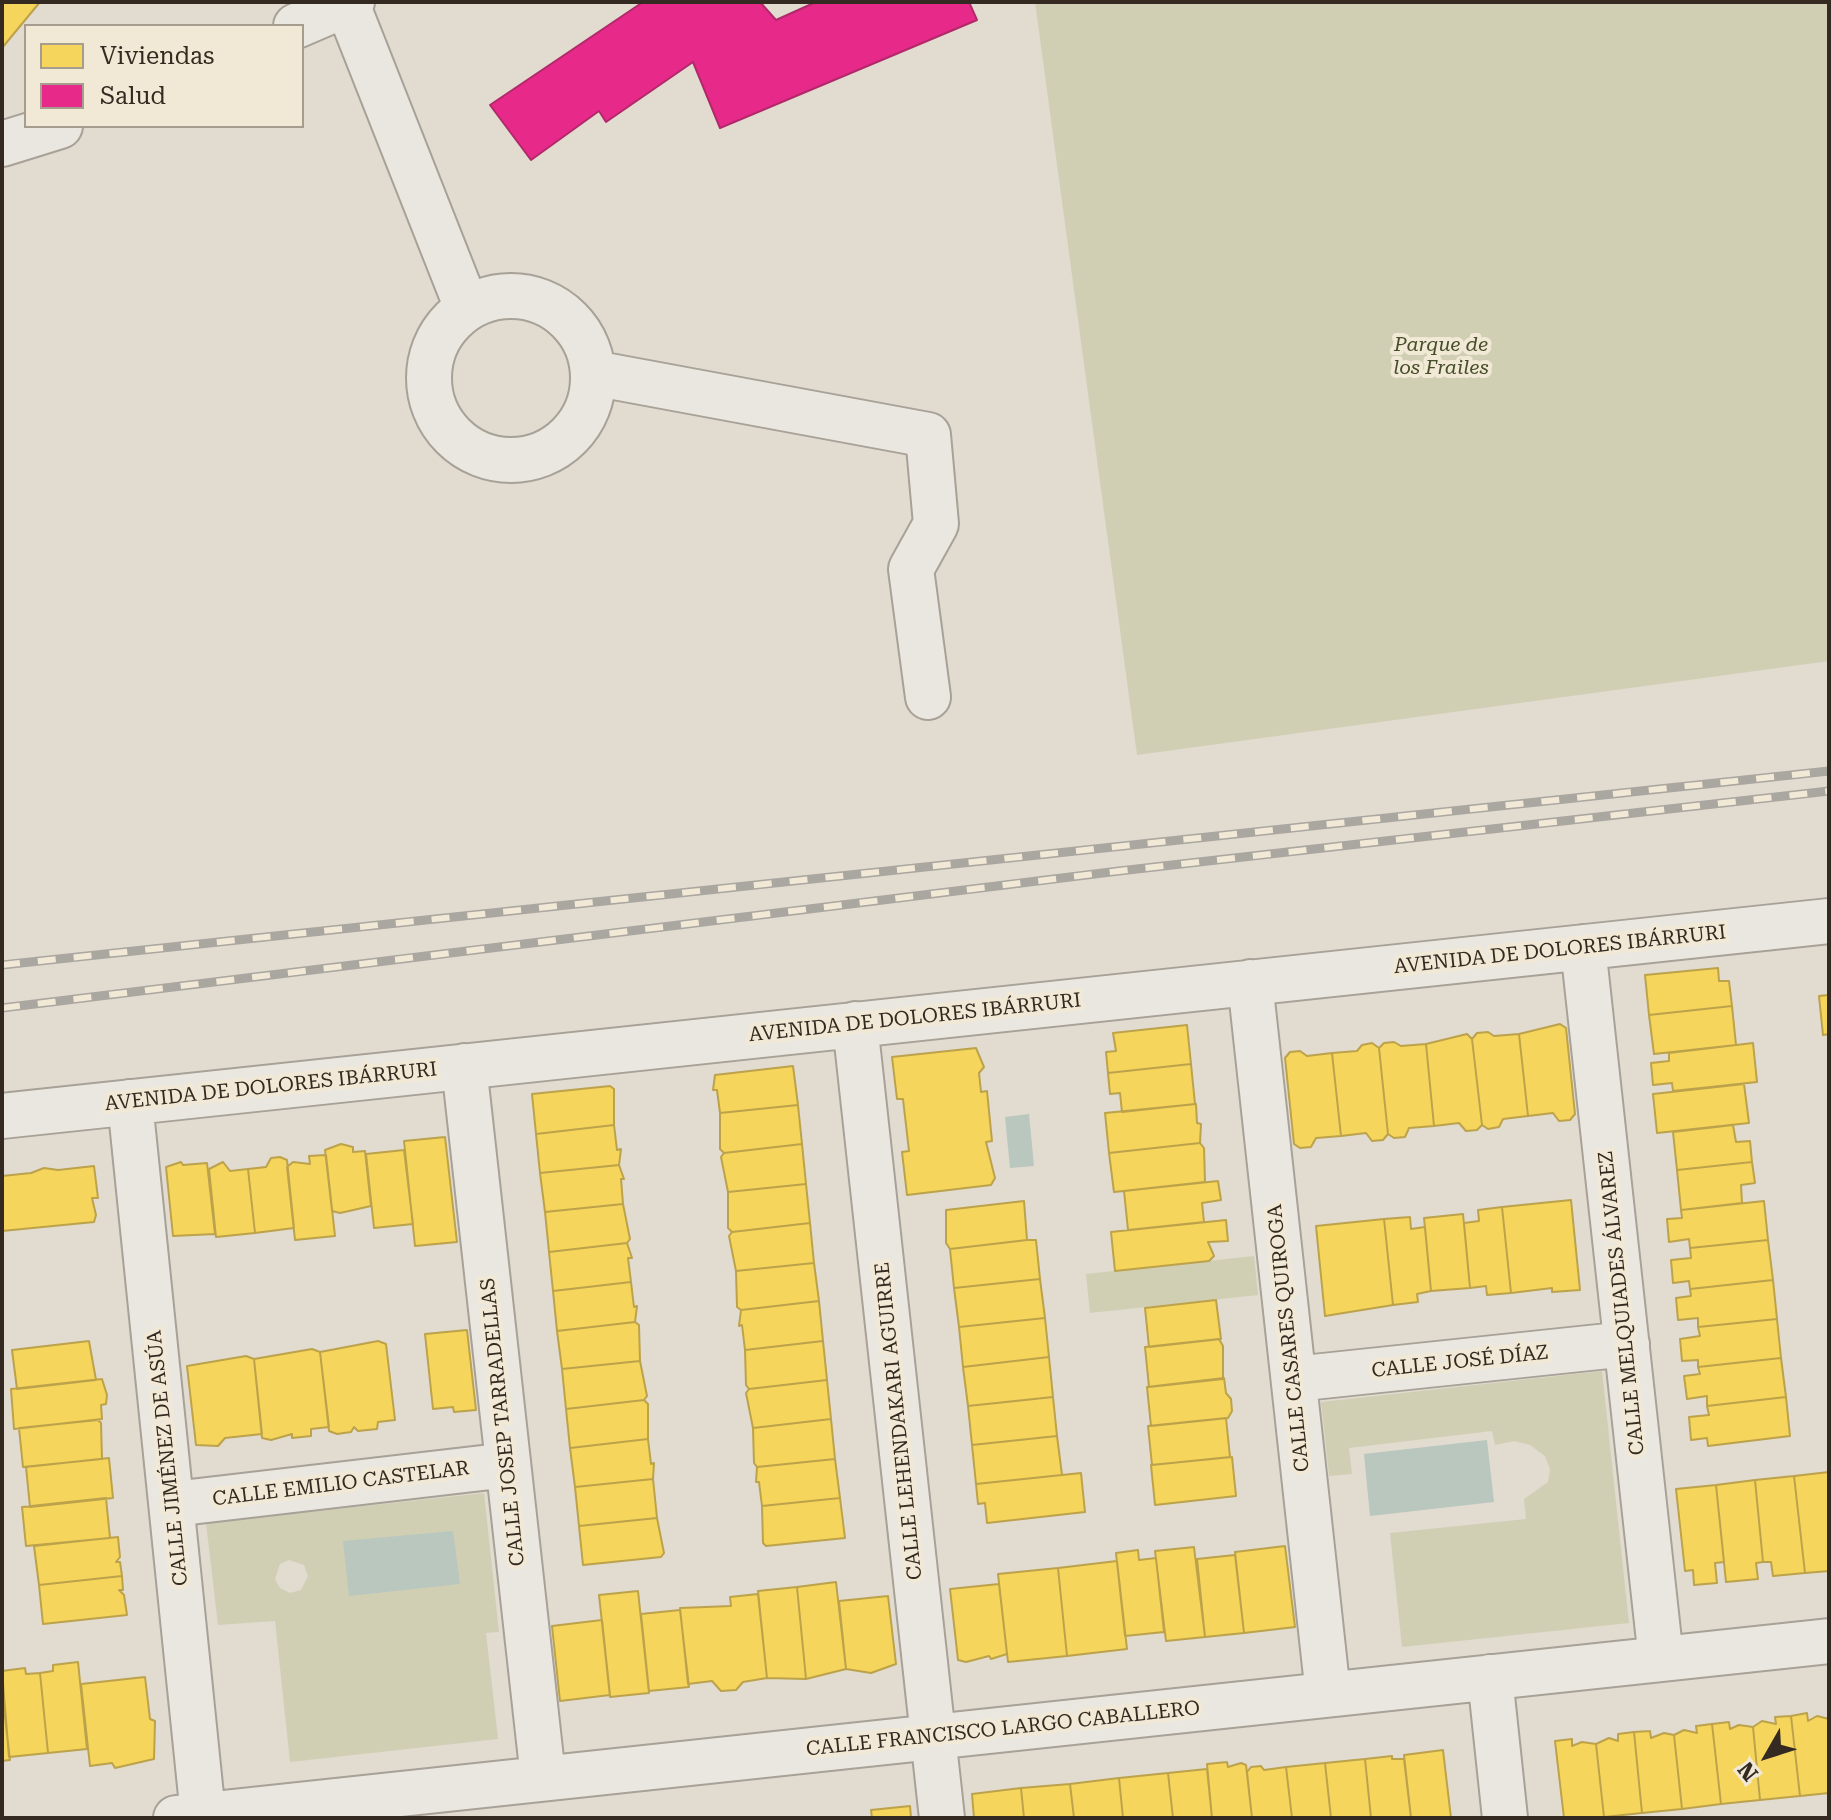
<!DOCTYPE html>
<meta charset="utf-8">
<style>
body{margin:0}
#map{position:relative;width:1831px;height:1820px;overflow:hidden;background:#e1dbd0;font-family:"Roboto Serif",serif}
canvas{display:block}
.frame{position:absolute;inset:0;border:4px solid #352a21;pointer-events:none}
.legend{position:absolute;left:24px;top:24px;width:280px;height:104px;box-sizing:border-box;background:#f1e9d6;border:2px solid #a69d8e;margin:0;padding:10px 14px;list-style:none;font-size:24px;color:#352a21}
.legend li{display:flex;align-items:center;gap:16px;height:40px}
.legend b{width:40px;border:2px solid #a69d8e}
.north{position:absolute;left:1727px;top:1716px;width:80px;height:80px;-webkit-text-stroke:6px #f1e9d6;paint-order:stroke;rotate:231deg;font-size:22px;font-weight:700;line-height:32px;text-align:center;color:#352a21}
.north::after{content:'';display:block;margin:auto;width:28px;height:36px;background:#352a21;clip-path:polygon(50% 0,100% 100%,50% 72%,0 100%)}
</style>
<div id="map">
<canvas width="1831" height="1820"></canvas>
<div class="frame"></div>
<ul class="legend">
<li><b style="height:22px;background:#f6d55c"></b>Viviendas</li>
<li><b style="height:22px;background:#e7298a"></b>Salud</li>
</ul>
<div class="north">N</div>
</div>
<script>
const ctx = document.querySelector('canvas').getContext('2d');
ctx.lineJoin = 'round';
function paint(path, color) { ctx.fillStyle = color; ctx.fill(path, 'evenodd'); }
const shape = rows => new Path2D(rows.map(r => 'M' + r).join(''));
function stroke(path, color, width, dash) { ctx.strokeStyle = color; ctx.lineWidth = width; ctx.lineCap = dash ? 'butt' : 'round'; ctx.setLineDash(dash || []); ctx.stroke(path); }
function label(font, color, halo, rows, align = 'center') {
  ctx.font = font + ' "Roboto Serif",serif'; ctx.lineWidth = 8; ctx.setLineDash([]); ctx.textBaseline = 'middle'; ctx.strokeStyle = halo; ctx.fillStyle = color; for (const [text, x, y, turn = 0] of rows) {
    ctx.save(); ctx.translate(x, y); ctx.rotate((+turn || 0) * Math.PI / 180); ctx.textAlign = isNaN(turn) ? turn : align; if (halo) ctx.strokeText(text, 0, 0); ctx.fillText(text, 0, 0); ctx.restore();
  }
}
const green = shape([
 [1035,2,1829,2,1829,661,1137,755],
 [1254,1256,1258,1295,1090,1313,1086,1274],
 [1602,1371,1629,1623,1402,1647,1390,1533,1526,1519,1524,1499,1548,1482,1550,1469,1545,1456,1530,1445,1514,1441,1495,1445,1492,1431,1349,1448,1352,1474,1329,1476,1321,1402],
 [484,1493,499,1632,486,1633,498,1739,290,1762,275,1621,218,1625,206,1523],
 [289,1560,304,1565,308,1576,301,1590,290,1593,280,1588,275,1579,280,1564]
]);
const water = shape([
 [1029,1114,1034,1166,1010,1168,1005,1117],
 [1487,1440,1494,1502,1370,1516,1364,1454],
 [453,1531,460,1584,349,1596,343,1541]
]);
const homes = shape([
 [2,2,40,2,2,48,2,2],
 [1718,968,1719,981,1729,981,1732,1006,1649,1015,1645,975,1718,968],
 [1829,995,1829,1034,1823,1035,1819,996,1829,995],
 [1732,1006,1736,1045,1654,1054,1649,1015,1732,1006],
 [1560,1024,1566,1028,1575,1114,1570,1120,1559,1121,1553,1113,1528,1116,1519,1034,1560,1024],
 [1187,1025,1191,1064,1108,1073,1106,1052,1116,1051,1113,1033,1187,1025],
 [1488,1032,1494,1036,1519,1034,1528,1116,1503,1119,1499,1127,1488,1129,1482,1125,1472,1039,1477,1033,1488,1032],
 [1467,1034,1472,1039,1482,1125,1477,1130,1466,1131,1459,1123,1434,1126,1426,1044,1467,1034],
 [1394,1042,1401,1046,1426,1044,1434,1126,1409,1128,1405,1137,1394,1138,1388,1134,1379,1048,1384,1043,1394,1042],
 [1372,1043,1379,1048,1388,1134,1383,1140,1372,1141,1366,1133,1341,1136,1332,1053,1357,1051,1362,1045,1372,1043],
 [1753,1043,1757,1082,1673,1091,1672,1083,1653,1085,1651,1063,1669,1061,1669,1053,1753,1043],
 [976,1048,984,1067,979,1073,981,1092,987,1091,992,1141,986,1142,995,1178,991,1185,907,1195,902,1152,909,1151,903,1099,897,1099,892,1057,976,1048],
 [1300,1051,1307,1056,1332,1053,1341,1136,1316,1138,1311,1147,1300,1148,1294,1144,1285,1058,1290,1052,1300,1051],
 [1191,1064,1195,1104,1122,1112,1120,1093,1110,1094,1108,1073,1191,1064],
 [793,1066,798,1105,720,1113,717,1090,713,1090,715,1075,793,1066],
 [1744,1084,1749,1123,1657,1133,1653,1094,1744,1084],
 [610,1086,614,1089,614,1125,536,1134,532,1094,610,1086],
 [1196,1104,1197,1123,1201,1124,1200,1143,1109,1153,1105,1113,1196,1104],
 [798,1105,802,1144,724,1153,720,1149,720,1113,798,1105],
 [614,1125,617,1150,621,1149,619,1165,540,1173,536,1134,614,1125],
 [1733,1125,1736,1142,1750,1141,1752,1162,1677,1170,1673,1132,1733,1125],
 [445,1137,457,1242,415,1246,404,1141,445,1137],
 [1200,1143,1204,1148,1205,1182,1114,1192,1109,1153,1200,1143],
 [341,1144,353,1147,353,1152,365,1151,371,1206,340,1213,332,1211,325,1150,341,1144],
 [802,1144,806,1184,728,1192,721,1157,724,1153,802,1144],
 [404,1150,413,1224,374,1228,366,1154,404,1150],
 [326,1155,335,1236,295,1240,287,1167,293,1162,310,1164,309,1156,326,1155],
 [280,1157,287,1160,294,1228,255,1233,248,1169,266,1167,271,1158,280,1157],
 [181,1162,183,1165,207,1163,215,1234,173,1236,166,1167,181,1162],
 [223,1162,230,1171,248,1169,255,1233,216,1237,209,1169,223,1162],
 [1752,1162,1755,1183,1741,1185,1742,1203,1681,1210,1677,1170,1752,1162],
 [619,1165,624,1179,621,1179,623,1204,545,1212,540,1173,619,1165],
 [94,1166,98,1198,92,1198,96,1215,94,1222,2,1231,2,1176,31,1173,44,1168,58,1170,94,1166],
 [1218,1181,1221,1200,1202,1203,1204,1222,1128,1230,1124,1191,1218,1181],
 [806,1184,810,1223,732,1232,728,1228,728,1192,806,1184],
 [1571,1200,1580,1290,1552,1292,1552,1288,1511,1293,1502,1207,1571,1200],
 [1024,1201,1027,1240,950,1249,946,1243,946,1210,1024,1201],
 [1764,1201,1768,1240,1690,1248,1689,1239,1669,1242,1667,1219,1682,1218,1681,1210,1764,1201],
 [623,1204,630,1239,627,1243,549,1252,545,1212,623,1204],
 [1502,1207,1511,1293,1487,1295,1486,1286,1470,1288,1464,1223,1479,1221,1478,1210,1502,1207],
 [1463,1214,1470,1288,1431,1291,1424,1218,1463,1214],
 [1410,1217,1411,1229,1425,1227,1431,1291,1417,1294,1418,1302,1393,1305,1384,1219,1410,1217],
 [1384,1219,1393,1305,1325,1316,1316,1226,1384,1219],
 [1226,1220,1228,1241,1208,1242,1214,1256,1209,1261,1115,1271,1111,1232,1226,1220],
 [810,1223,814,1263,736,1271,729,1236,732,1232,810,1223],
 [1027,1240,1036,1240,1040,1279,954,1288,950,1249,1027,1240],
 [1768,1240,1773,1280,1690,1289,1689,1281,1673,1283,1671,1260,1691,1258,1690,1248,1768,1240],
 [627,1243,632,1258,628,1258,631,1282,553,1291,549,1252,627,1243],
 [814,1263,819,1301,741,1310,737,1307,736,1271,814,1263],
 [1040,1279,1045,1318,959,1327,954,1288,1040,1279],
 [1773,1280,1777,1319,1698,1327,1698,1318,1678,1320,1676,1298,1691,1296,1690,1289,1773,1280],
 [631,1282,634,1307,637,1306,635,1322,557,1331,553,1291,631,1282],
 [1216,1300,1221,1339,1149,1347,1145,1308,1216,1300],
 [819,1301,823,1341,745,1350,742,1325,739,1326,741,1310,819,1301],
 [1045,1318,1049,1357,963,1367,959,1327,1045,1318],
 [1777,1319,1781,1358,1698,1367,1698,1360,1682,1361,1680,1339,1700,1336,1698,1327,1777,1319],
 [635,1322,639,1325,640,1361,562,1369,557,1331,635,1322],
 [467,1330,476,1410,454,1412,453,1407,433,1409,425,1334,467,1330],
 [1219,1339,1223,1346,1223,1379,1149,1387,1145,1347,1219,1339],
 [89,1341,96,1380,17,1389,12,1350,89,1341],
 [378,1341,386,1344,395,1420,378,1422,377,1429,358,1431,354,1427,351,1432,337,1434,329,1431,320,1352,378,1341],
 [823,1341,827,1380,749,1389,746,1385,745,1350,823,1341],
 [312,1349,320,1352,329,1427,311,1429,311,1436,292,1438,292,1434,271,1440,262,1438,254,1359,312,1349],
 [246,1356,254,1359,262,1434,225,1438,218,1446,196,1445,187,1366,246,1356],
 [1049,1357,1053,1397,968,1406,963,1367,1049,1357],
 [1781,1358,1786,1397,1707,1406,1707,1396,1687,1399,1684,1376,1700,1374,1698,1367,1781,1358],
 [640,1361,647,1396,644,1400,566,1409,562,1369,640,1361],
 [1224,1378,1226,1393,1231,1399,1232,1411,1228,1418,1151,1426,1147,1387,1224,1378],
 [102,1379,107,1395,106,1404,101,1405,102,1419,14,1429,11,1389,102,1379],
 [827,1380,831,1419,753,1428,746,1393,749,1389,827,1380],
 [1053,1397,1057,1436,972,1445,968,1406,1053,1397],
 [1786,1397,1790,1436,1708,1446,1707,1438,1691,1440,1689,1417,1709,1415,1707,1406,1786,1397],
 [644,1400,648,1404,648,1439,570,1448,566,1409,644,1400],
 [1226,1418,1230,1457,1152,1465,1148,1426,1226,1418],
 [831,1419,835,1459,757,1467,754,1463,753,1428,831,1419],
 [98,1420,101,1423,102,1459,23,1467,19,1428,98,1420],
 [1057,1436,1062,1475,976,1484,972,1445,1057,1436],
 [648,1439,651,1464,654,1463,653,1479,575,1487,570,1448,648,1439],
 [1232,1457,1236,1496,1155,1505,1151,1465,1232,1457],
 [109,1458,113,1498,30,1507,26,1467,109,1458],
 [835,1459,840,1498,762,1506,759,1482,756,1482,757,1467,835,1459],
 [1829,1472,1829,1571,1805,1573,1794,1476,1829,1472],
 [1081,1473,1085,1512,987,1523,985,1503,978,1504,976,1484,1081,1473],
 [1794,1476,1805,1573,1773,1576,1771,1562,1763,1562,1755,1480,1794,1476],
 [653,1479,657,1518,579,1526,575,1487,653,1479],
 [1755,1480,1763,1562,1756,1563,1758,1579,1726,1582,1716,1485,1755,1480],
 [1716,1485,1724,1562,1715,1563,1717,1583,1694,1585,1693,1570,1685,1571,1676,1489,1716,1485],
 [106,1498,110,1538,26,1546,22,1507,106,1498],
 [840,1498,845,1538,766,1546,763,1543,762,1506,840,1498],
 [657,1518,664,1553,661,1557,583,1565,579,1526,657,1518],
 [118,1537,120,1557,116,1562,120,1562,122,1576,39,1585,34,1546,118,1537],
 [1285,1546,1295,1627,1244,1633,1235,1552,1285,1546],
 [1194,1547,1205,1637,1166,1641,1155,1551,1194,1547],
 [1138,1550,1139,1560,1156,1558,1164,1632,1125,1636,1116,1553,1138,1550],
 [1235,1555,1244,1633,1205,1637,1197,1559,1235,1555],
 [1117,1561,1127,1649,1067,1656,1058,1568,1117,1561],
 [1058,1568,1067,1656,1008,1662,998,1574,1058,1568],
 [122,1576,123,1590,119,1590,124,1595,127,1615,43,1624,39,1585,122,1576],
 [836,1582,846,1669,806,1679,797,1587,836,1582],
 [999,1584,1007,1654,991,1659,989,1656,966,1662,958,1660,950,1589,999,1584],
 [797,1587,806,1679,767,1678,758,1591,797,1587],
 [638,1591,649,1693,610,1697,599,1595,638,1591],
 [758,1594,767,1678,743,1682,736,1690,721,1691,712,1681,688,1684,680,1608,731,1606,730,1597,758,1594],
 [888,1596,896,1664,871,1673,846,1669,839,1601,888,1596],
 [680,1610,689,1687,649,1691,641,1614,680,1610],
 [602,1620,610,1695,560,1701,552,1626,602,1620],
 [78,1662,87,1749,48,1753,40,1673,53,1671,53,1665,78,1662],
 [25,1668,26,1674,40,1673,48,1753,9,1757,2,1671,25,1668],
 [145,1677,150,1719,155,1721,154,1759,115,1768,112,1763,90,1766,81,1684,145,1677],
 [2,1691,10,1760,2,1761,2,1691],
 [1807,1713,1808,1721,1817,1716,1829,1719,1829,1793,1800,1796,1791,1716,1807,1713],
 [1791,1716,1800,1796,1760,1800,1753,1727,1762,1721,1776,1724,1775,1717,1791,1716],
 [1729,1722,1730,1729,1739,1725,1753,1727,1760,1800,1721,1804,1712,1724,1729,1722],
 [1712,1724,1721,1804,1682,1809,1674,1735,1684,1730,1697,1733,1696,1726,1712,1724],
 [1650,1731,1651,1738,1664,1733,1674,1735,1682,1809,1642,1813,1634,1732,1650,1731],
 [1634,1732,1642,1813,1604,1817,1596,1744,1609,1738,1618,1741,1618,1734,1634,1732],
 [1572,1739,1572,1746,1582,1742,1596,1744,1604,1817,1564,1818,1555,1741,1572,1739],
 [1443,1750,1451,1818,1411,1818,1404,1755,1443,1750],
 [1392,1756,1392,1759,1404,1759,1411,1818,1371,1818,1365,1759,1392,1756],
 [1365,1759,1371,1818,1331,1818,1325,1763,1365,1759],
 [1227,1762,1228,1767,1241,1763,1246,1765,1252,1818,1212,1818,1207,1764,1227,1762],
 [1325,1763,1331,1818,1292,1818,1286,1767,1325,1763],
 [1261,1766,1264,1770,1286,1767,1292,1818,1252,1818,1247,1772,1251,1767,1261,1766],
 [1207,1769,1212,1818,1173,1818,1168,1773,1207,1769],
 [1168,1773,1173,1818,1123,1818,1119,1778,1168,1773],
 [1119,1778,1123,1818,1074,1818,1070,1784,1119,1778],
 [1070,1784,1074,1818,1024,1818,1021,1788,1070,1784],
 [1021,1788,1024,1818,974,1818,972,1794,1021,1788],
 [910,1806,911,1818,872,1818,871,1810,910,1806]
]);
const health = shape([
 [643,2,760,2,776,20,816,2,969,2,977,20,720,128,693,62,606,122,599,111,531,160,490,105,643,2]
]);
const minor = shape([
 [347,4,467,308],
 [296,26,352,2],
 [2,144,60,126],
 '429 378a82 82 0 1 1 164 0a82 82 0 1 1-164 0Z',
 [593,373,928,435,936,524,911,569,928,697],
 [1583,947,1661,1659],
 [1250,982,1328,1694],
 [855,1024,942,1818],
 [464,1066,543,1777],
 [130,1102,203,1815],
 [2,1116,1829,921],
 [1294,1379,1627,1344],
 [173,1504,508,1465],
 [1490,1677,1505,1818],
 [176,1818,1829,1641]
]);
const rail = shape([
 [2,965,1829,771],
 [2,1008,1119,871,1829,791]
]);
const parkNames = [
 ["Parque de",1441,345],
 ["los Frailes",1441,368]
];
const streetNames = [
 ["AVENIDA DE DOLORES IBÁRRURI",1560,950,-6],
 ["AVENIDA DE DOLORES IBÁRRURI",915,1018,-6],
 ["AVENIDA DE DOLORES IBÁRRURI",271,1087,-6],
 ["CALLE MELQUIADES ÁLVAREZ",1622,1303,-96],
 ["CALLE CASARES QUIROGA",1289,1338,-96],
 ["CALLE JOSÉ DÍAZ",1460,1362,-6],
 ["CALLE LEHENDAKARI AGUIRRE",899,1421,-96],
 ["CALLE JOSEP TARRADELLAS",503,1422,-96],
 ["CALLE JIMÉNEZ DE ASÚA",168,1458,-96],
 ["CALLE EMILIO CASTELAR",341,1484,-7],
 ["CALLE FRANCISCO LARGO CABALLERO",1003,1729,-6]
];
paint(green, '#d0cfb4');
paint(water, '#b9c7be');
paint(homes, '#f6d55c');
stroke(homes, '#bca24a', 2);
paint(health, '#e7298a');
stroke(health, '#b2296a', 2);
stroke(minor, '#a7a198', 48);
stroke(minor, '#eae7e0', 44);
stroke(rail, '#aaa6a0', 9);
stroke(rail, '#f1e9d6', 6, [18]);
label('italic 20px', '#464f2a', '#f1e9d6', parkNames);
label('20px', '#352a21', '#f1e9d6', streetNames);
</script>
